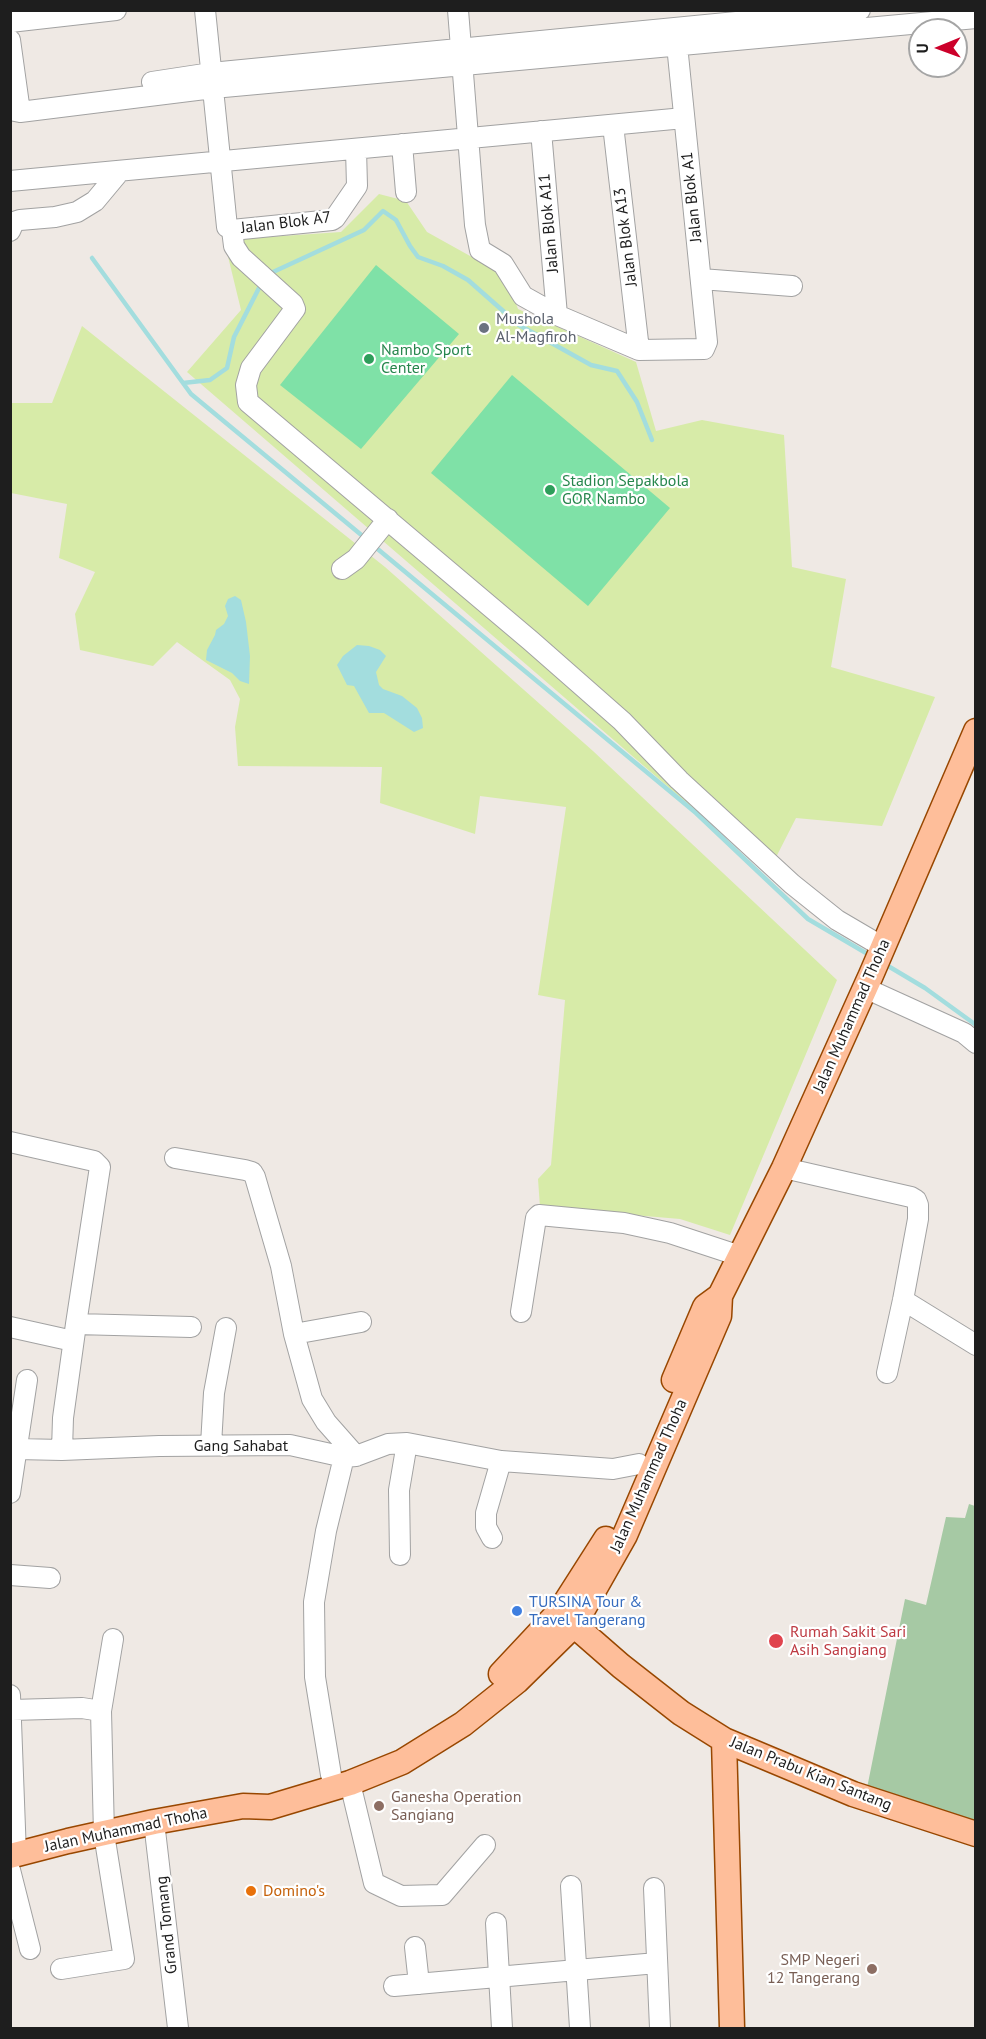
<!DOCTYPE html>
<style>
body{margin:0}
#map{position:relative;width:986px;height:2039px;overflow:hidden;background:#efe9e4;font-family:"PT Sans",sans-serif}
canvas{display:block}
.frame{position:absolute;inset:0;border:12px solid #1e1e1e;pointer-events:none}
.north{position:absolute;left:908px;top:18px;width:60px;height:60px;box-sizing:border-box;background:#fff;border:2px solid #a5a5a5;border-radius:50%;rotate:269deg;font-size:16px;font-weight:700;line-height:24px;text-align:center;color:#1e1e1e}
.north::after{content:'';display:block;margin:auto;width:21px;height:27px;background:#cc002a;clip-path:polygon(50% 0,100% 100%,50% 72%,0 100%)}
</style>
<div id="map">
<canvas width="986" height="2039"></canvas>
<div class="frame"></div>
<div class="north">U</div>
</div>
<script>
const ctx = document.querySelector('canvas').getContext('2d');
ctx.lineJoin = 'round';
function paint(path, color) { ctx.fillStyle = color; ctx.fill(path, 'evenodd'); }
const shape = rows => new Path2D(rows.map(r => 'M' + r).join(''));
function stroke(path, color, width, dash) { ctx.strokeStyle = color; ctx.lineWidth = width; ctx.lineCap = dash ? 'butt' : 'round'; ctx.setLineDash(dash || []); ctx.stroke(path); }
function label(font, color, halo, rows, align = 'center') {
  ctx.font = font + ' "PT Sans",sans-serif'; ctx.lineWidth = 4.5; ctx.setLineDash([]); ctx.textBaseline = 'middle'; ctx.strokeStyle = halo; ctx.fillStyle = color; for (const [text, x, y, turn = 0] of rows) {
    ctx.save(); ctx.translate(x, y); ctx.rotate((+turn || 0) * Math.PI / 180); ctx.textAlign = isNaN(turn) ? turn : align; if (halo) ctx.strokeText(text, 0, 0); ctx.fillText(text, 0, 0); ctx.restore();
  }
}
const grass = shape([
 [379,194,406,201,427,232,506,276,518,309,636,362,656,431,702,420,784,435,792,567,846,579,831,667,935,697,882,826,796,818,768,873,187,372,241,310,224,240,341,232],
 [82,326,385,567,593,751,837,980,730,1235,680,1219,540,1207,538,1179,551,1165,565,1000,538,995,566,807,480,796,475,834,380,803,382,767,238,766,235,727,240,699,230,680,177,642,153,666,80,650,75,614,95,572,59,558,67,504,11,493,10,403,52,403]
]);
const cemetery = shape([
 [969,1504,975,1506,975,1825,866,1793,905,1599,926,1605,946,1517,965,1518]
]);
const pitch = shape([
 [376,265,459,334,361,449,280,385],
 [512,375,670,508,588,606,431,473]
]);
const water = shape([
 [235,596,241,600,246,622,250,656,249,684,240,681,232,673,206,660,207,650,215,635,216,630,224,624,228,616,225,606,228,599],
 [357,645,369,646,380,650,386,656,376,672,379,685,383,689,402,696,417,708,422,718,423,728,414,732,384,713,369,713,354,686,347,685,337,665,343,656]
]);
const stream = shape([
 [92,258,191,394,365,538],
 [269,277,273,272,364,230,383,211,396,220,410,246,418,257,443,266,468,280,519,325,591,365,617,371,637,402,652,440],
 [183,383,210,380,227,368,234,337,259,288,264,283],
 [374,546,696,813,808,919,871,956],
 [883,963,925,988,976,1025]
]);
const minor = shape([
 [205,10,227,227,232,230],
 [458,10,475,225,480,250,503,264,523,296,557,315,639,350,704,349,707,342,677,45],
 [10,22,116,10],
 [10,40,20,112],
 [152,82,211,73,860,10],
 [10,110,20,112,213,88,976,18],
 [613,125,639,350],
 [541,131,557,315],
 [402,144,406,192],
 [10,181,684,118],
 [232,230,234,246,241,257,293,304,295,309,251,368,246,385,248,402,531,641,622,721,679,780,792,884,837,920,883,947],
 [232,230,332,220,335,218,357,186,356,149],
 [10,231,14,222,20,220,55,217,77,212,95,201,120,171],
 [701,279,792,286],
 [342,569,356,559,388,519],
 [865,988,964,1033,976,1043],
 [10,1142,94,1161,100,1167,76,1324,63,1418,62,1450],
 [175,1158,245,1170,252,1172,255,1177,281,1266,294,1334,312,1399,326,1422,356,1456],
 [784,1168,911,1197,916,1200,918,1205,918,1219,903,1300,887,1373],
 [903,1300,976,1345],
 [521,1312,536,1218,539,1215,624,1223,670,1233,740,1256],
 [76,1324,191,1327],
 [10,1327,73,1341],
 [294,1334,361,1322],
 [211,1445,214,1393,226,1328],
 [17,1449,62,1450,159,1446,290,1445,344,1457,356,1456,388,1444,407,1443,501,1461,613,1469,639,1464],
 [10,1493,27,1380],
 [492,1538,486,1527,486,1513,501,1461],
 [400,1555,399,1490,407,1443],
 [10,1575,50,1578],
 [10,1695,16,1855],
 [12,1710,82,1708,101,1711],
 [331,1775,315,1677,314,1602,326,1531,344,1457],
 [350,1783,374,1883,401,1896,442,1895,485,1845],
 [154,1822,178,2028],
 [10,1870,30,1949],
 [571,1886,580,2028],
 [654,1888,660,2028],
 [496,1923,502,2028],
 [415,1947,419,1984],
 [61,1969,124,1959,104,1834,101,1711,113,1639],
 [394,1986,657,1963]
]);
const major = shape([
 [674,1380,705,1307,720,1296],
 [574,1625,621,1666,681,1713,724,1740,853,1794,976,1834],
 [501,1674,560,1611,606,1539],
 [724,1740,732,2028],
 [10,1856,68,1841,154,1822,243,1806,270,1807,350,1783,402,1762,463,1724,517,1681,574,1625,625,1535,719,1316,720,1296,784,1168,871,975,976,731]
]);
const markers = [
 [484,328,6,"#6b7280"],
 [369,359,6,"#2e9e5b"],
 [550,490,6,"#2e9e5b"],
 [517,1611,6,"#3f7fe0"],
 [776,1641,8,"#e0444e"],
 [379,1806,6,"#8d6e63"],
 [251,1891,6,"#e8710a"],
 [872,1969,6,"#8d6e63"]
];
const streetNames = [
 ["Jalan Blok A1",692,197,-96],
 ["Jalan Blok A7",286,223,-7],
 ["Jalan Blok A11",549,223,-95],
 ["Jalan Blok A13",626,237,-97],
 ["Jalan Muhammad Thoha",852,1016,-66],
 ["Gang Sahabat",241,1446],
 ["Jalan Muhammad Thoha",649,1476,-66],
 ["Jalan Prabu Kian Santang",811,1774,22],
 ["Jalan Muhammad Thoha",126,1830,-12],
 ["Grand Tomang",167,1925,-96]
];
const worshipNames = [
 ["Mushola",496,319],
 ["Al-Magfiroh",496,337]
];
const leisureNames = [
 ["Nambo Sport",381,350],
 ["Center",381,368],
 ["Stadion Sepakbola",562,481],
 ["GOR Nambo",562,499]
];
const shopNames = [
 ["TURSINA Tour &",529,1602],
 ["Travel Tangerang",529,1620]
];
const healthNames = [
 ["Rumah Sakit Sari",790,1632],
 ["Asih Sangiang",790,1650]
];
const educationNames = [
 ["Ganesha Operation",391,1797],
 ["Sangiang",391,1815],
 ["SMP Negeri",860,1960,"right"],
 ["12 Tangerang",860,1978,"right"]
];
const foodNames = [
 ["Domino's",263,1891]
];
paint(grass, '#d7eba8');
paint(cemetery, '#a6c9a4');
paint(pitch, '#7fe1a7');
paint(water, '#a3ddde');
stroke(stream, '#a3ddde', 4.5);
stroke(minor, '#a2a2a2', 22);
stroke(major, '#984700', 27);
stroke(minor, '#fff', 20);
stroke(major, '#febe9a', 24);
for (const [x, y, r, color] of markers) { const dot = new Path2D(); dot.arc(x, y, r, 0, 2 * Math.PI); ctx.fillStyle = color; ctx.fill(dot); stroke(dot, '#fff', 2); }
label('16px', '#1e1e1e', '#fff', streetNames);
label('16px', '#5b616d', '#fff', worshipNames, 'left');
label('16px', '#27864d', '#fff', leisureNames, 'left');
label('16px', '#366cbe', '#fff', shopNames, 'left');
label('16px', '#be3a42', '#fff', healthNames, 'left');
label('16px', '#785e54', '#fff', educationNames, 'left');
label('16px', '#c56008', '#fff', foodNames, 'left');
</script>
